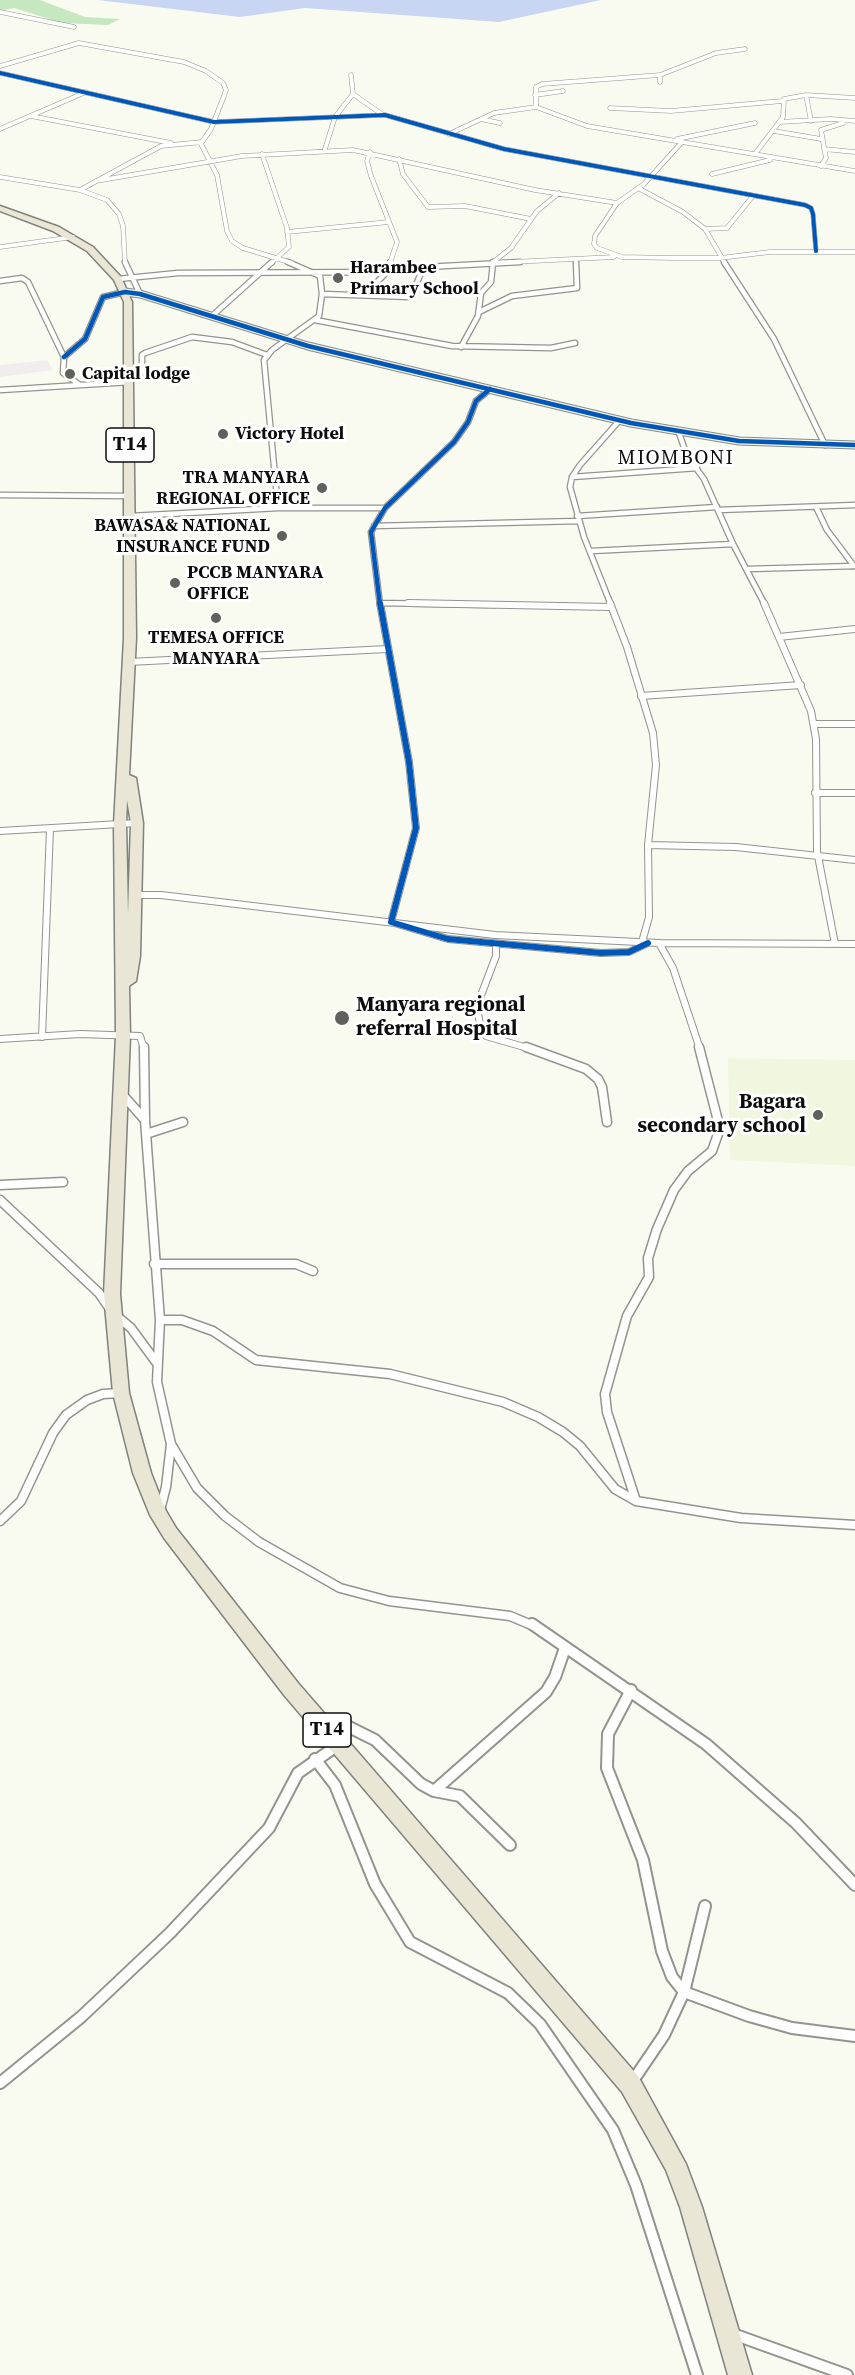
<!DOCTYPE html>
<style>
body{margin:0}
canvas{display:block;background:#f9fbf1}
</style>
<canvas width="855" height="2375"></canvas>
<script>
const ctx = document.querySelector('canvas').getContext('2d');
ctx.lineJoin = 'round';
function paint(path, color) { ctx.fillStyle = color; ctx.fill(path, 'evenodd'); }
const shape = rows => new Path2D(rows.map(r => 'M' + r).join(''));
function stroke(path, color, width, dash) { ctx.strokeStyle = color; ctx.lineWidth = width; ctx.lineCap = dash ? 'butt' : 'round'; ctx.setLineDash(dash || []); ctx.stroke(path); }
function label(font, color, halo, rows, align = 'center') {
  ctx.font = font + ' "Source Serif 4",serif'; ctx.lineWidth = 6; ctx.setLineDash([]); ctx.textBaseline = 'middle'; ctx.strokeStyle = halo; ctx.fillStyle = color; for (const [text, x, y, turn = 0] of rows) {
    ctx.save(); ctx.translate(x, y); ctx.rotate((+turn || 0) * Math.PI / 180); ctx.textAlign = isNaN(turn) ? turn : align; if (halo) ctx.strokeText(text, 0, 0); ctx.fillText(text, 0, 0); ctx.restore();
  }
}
const industrial = shape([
 [47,360,53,370,0,377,0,365]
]);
const farmland = shape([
 [728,1058,855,1060,855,1166,730,1160]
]);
const forest = shape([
 [0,0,40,0,85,17,120,19,108,25,62,23,14,8,0,11]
]);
const water = shape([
 [98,0,601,0,499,22,305,8,240,17]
]);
const streetFar4 = shape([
 [0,12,74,27],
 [0,66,79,43,184,62,206,71,223,83,226,90,224,96,211,129,202,142,161,146,80,190],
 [0,73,214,122,385,115,504,149,805,205,811,208,813,214,816,251],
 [351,75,353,94,383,115],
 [660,82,660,75,716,53,745,49],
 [535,95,563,91],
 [806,95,811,121],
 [536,107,536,87,542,84,660,75],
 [610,108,671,111,782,101],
 [31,116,171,143],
 [481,119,500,123],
 [779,122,831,119,855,121],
 [0,129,86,92],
 [774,131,821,139],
 [449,134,494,113,536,107,587,126,855,171],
 [677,139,755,123],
 [200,142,217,175,227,231,232,241,243,248,292,263],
 [682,142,644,184,617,203,595,236,594,244,597,248,622,257,673,258,720,258,770,252,855,252],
 [325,149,335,117,353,94],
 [824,149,855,152],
 [370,152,367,161,371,176,397,242,390,263],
 [262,154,287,228,289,247,271,263],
 [755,154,783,117,784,99,806,95,855,98],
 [399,159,403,174,428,207,465,206,531,219],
 [821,166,826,158,821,130,843,123],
 [712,174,770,160],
 [0,177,80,190,107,200,119,214,123,226,125,263],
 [96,181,242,156,353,150,535,190,617,203],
 [638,188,683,212,705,229,725,263],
 [705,229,727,228,752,197],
 [287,232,389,222],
 [0,247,73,237],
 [576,260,576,263],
 [492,263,614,257],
 [492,263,511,248,537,211,559,193]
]);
const streetFar3 = shape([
 [125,262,140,294],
 [724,262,774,339,825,445],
 [388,269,520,262],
 [118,279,178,273,387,272],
 [0,281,22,278,28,282,64,357,63,373,80,385],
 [322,294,411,297,423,268],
 [356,295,374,285,387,272,390,262],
 [479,312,512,296,577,288,576,262],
 [212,316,272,262],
 [315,320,452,346,551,348,575,343],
 [461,347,478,316,481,293,491,282,493,262],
 [64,357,85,339,103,297,125,292],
 [130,376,142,372,142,355,145,353,192,337,232,342,267,355],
 [0,390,130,382],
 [679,433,687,456,704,479,733,544,765,605],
 [572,477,697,468],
 [0,495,131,496],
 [816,507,827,530,854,566],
 [278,508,264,360,272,350,319,316,322,294,320,276,288,262],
 [718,510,855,505],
 [131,516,278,508,385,508],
 [577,516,717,507],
 [374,526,579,521],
 [591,551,733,544],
 [748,569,855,566],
 [380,603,495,605],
 [380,605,371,532,385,508,454,442,468,422,476,401,490,389],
 [611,605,584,537,570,487,572,477,580,465,619,421]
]);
const streetFar2 = shape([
 [380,603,409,762,416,828,391,922,448,939,601,953,629,952,648,943],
 [408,603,611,607],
 [610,603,627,647,653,733,656,765,648,845,649,917,642,942],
 [764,603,811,711,816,739,817,851,835,944],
 [779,637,855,629],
 [129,662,387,649],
 [641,696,801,685],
 [815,724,855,724],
 [815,793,855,793],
 [0,831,137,823],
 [648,845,736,847,855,860],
 [133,895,161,895,495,935,659,943,855,944],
 [659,943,673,968,700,1049],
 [496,944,496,956,480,998,478,1014,481,1029,486,1036,531,1049],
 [42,1037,50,829],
 [0,1039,80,1034,140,1036,144,1049]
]);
const streetFar1 = shape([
 [144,1047,145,1120,160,1320,157,1382,171,1444,166,1487,160,1510],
 [526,1047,586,1069,598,1079,602,1087,607,1122],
 [121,1093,145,1120],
 [146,1134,183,1122],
 [0,1185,63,1182],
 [0,1200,99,1293,112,1312,131,1328,156,1362],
 [154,1264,296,1264,313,1271],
 [160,1320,182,1320,213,1331,256,1360,390,1374,503,1402,538,1417,563,1432,580,1446,615,1489,636,1501,741,1518,855,1525],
 [171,1444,197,1488,225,1516,259,1542,340,1588,389,1601,510,1616,534,1626],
 [636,1501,607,1412,605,1394,627,1316,649,1277,648,1258,657,1229,674,1190,688,1171,712,1151,718,1134,718,1121,699,1047],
 [0,1521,21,1501,53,1433,66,1415,87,1400,103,1394,121,1393]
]);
const street = shape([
 [532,1624,706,1744,796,1823,855,1885],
 [631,1690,608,1734,607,1768,643,1860,662,1951,672,1977,684,1992,749,2016,792,2028,855,2036],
 [321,1719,343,1724,375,1740,421,1784,434,1791,460,1796,510,1845],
 [315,1759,335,1785,375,1884,410,1942,508,1993,540,2024,613,2130,636,2185,697,2375],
 [434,1791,546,1692,555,1677,565,1648],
 [632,2082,664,2035,684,1992,705,1906],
 [0,2083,81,2017,170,1933,269,1828,298,1773,338,1745],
 [733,2334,847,2375]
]);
const secondary = shape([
 [125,292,140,294,308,346,631,423,739,441,855,445]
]);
const highway = shape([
 [0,206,59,227,93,247,121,277,132,302,136,638,129,775,136,778,143,823,140,956,136,981,129,986,130,1036,120,1294,129,1393,151,1473,166,1511,176,1528,298,1683,638,2076,686,2164,702,2207,752,2375,728,2375,680,2207,666,2170,622,2092,284,1695,164,1538,150,1515,133,1473,113,1393,104,1294,116,1036,114,824,124,638,124,302,114,280,87,251,53,231,0,211,0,206],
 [127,800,131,823,128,914,126,824,127,800]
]);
const cyclewayFar2 = shape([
 [0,73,214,122,385,115,504,149,805,205,811,208,813,214,816,251]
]);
const cyclewayFar1 = shape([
 [64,357,85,339,103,297,125,292,140,294,308,346,631,423,739,441,855,445],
 [380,605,371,532,385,508,454,442,468,422,476,401,490,389]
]);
const cycleway = shape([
 [380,603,409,762,416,828,391,922,448,939,601,953,629,952,648,943]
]);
const markers = [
 [338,278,6,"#60605d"],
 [70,374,6,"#60605d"],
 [223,434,6,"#60605d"],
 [322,488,6,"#60605d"],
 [282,536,6,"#60605d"],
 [175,583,6,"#60605d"],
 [216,618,6,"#60605d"],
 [342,1018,8,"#60605d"],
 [818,1115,6,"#60605d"]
];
const farPoinames = [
 ["Harambee",350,268],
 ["Primary School",350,289],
 ["Capital lodge",82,374],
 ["Victory Hotel",235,434],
 ["TRA MANYARA",310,478,"right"],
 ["REGIONAL OFFICE",310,499,"right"],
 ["BAWASA& NATIONAL",270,526,"right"],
 ["INSURANCE FUND",270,547,"right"],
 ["PCCB MANYARA",187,573],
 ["OFFICE",187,594],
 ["TEMESA OFFICE",216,638,"center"],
 ["MANYARA",216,659,"center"]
];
const shields = [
 [130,445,48],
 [327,1730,48]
];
const shieldNames = [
 ["T14",130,445],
 ["T14",327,1730]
];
const farQuarternames = [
 ["MIOMBONI",676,459]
];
const poiNames = [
 ["Manyara regional",356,1006],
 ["referral Hospital",356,1030],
 ["Bagara",806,1103,"right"],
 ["secondary school",806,1127,"right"]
];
paint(industrial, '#f2eded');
paint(farmland, '#f0f7de');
paint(forest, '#c6e8c0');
paint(water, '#c8d5f3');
stroke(streetFar4, '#939490', 5);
stroke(streetFar3, '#939490', 7);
stroke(streetFar2, '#939490', 8);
stroke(streetFar1, '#939490', 11);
stroke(street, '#939490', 14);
stroke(secondary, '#8a8b86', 9);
stroke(highway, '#81817d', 3);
stroke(streetFar4, '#fefefd', 4);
stroke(streetFar3, '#fefefd', 4.5);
stroke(streetFar2, '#fefefd', 6);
stroke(streetFar1, '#fefefd', 8);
stroke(street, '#fefefd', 10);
stroke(secondary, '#f1f4e9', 7);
paint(highway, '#e9e6d5');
stroke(cyclewayFar2, '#0057b8', 4);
stroke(cyclewayFar1, '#0057b8', 4.5);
stroke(cycleway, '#0057b8', 6);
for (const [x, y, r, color] of markers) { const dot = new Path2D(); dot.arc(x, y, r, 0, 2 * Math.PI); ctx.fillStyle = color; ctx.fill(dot); stroke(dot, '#fff', 2); }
label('bold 18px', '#0d0d0d', '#fff', farPoinames, 'left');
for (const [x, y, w] of shields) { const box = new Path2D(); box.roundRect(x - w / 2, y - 17, w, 34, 4.5); ctx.fillStyle = '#fff'; ctx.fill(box); stroke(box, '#0d0d0d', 1.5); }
label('bold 20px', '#0d0d0d', null, shieldNames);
ctx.letterSpacing = '1.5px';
label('20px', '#0d0d0d', '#fff', farQuarternames);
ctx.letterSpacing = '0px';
label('bold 21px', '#0d0d0d', '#fff', poiNames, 'left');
</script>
